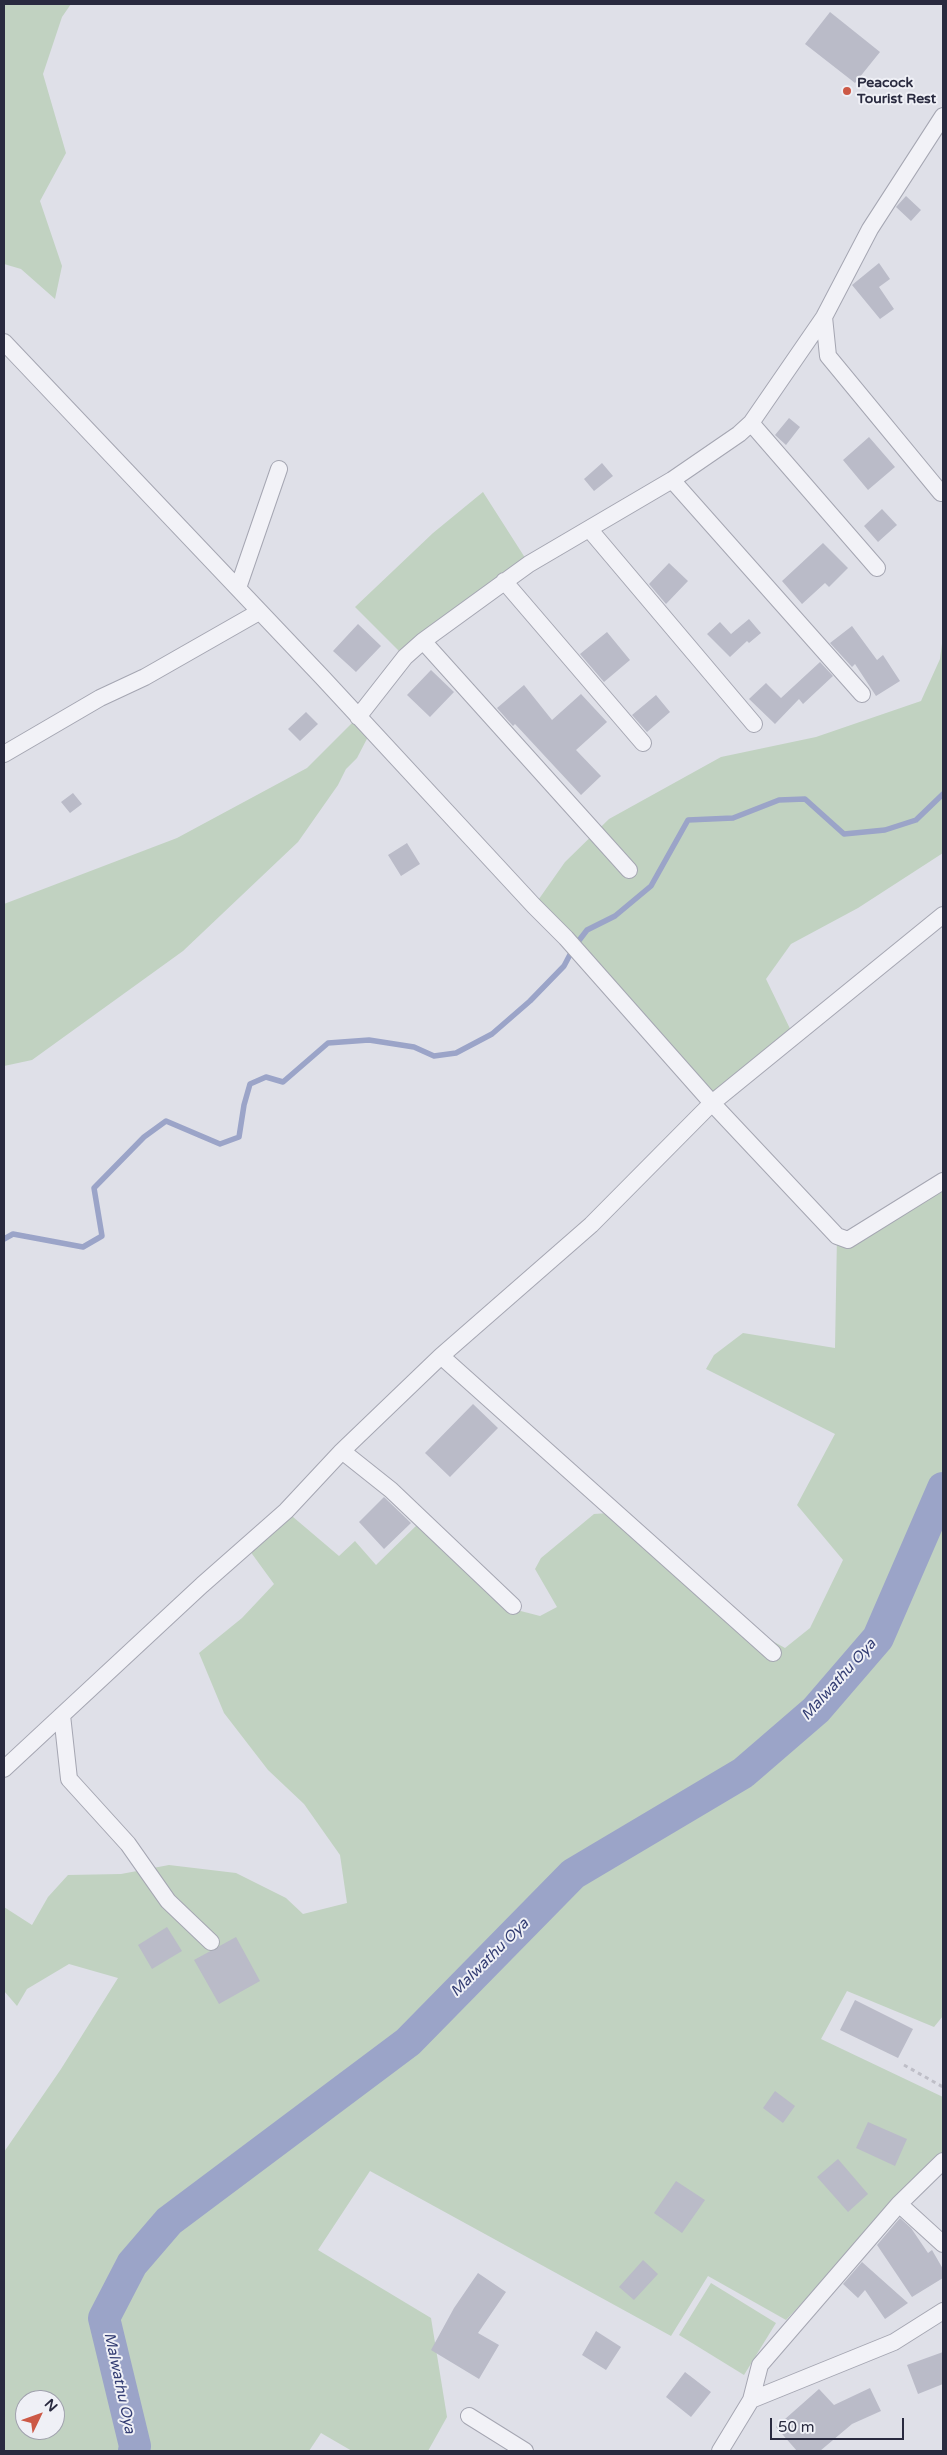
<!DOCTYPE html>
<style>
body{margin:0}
#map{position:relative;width:947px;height:2455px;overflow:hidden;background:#dfe0e8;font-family:"Varela Round",sans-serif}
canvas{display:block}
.frame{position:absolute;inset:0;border:5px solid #292a3f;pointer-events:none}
.north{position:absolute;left:15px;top:2390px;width:50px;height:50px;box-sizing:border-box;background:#eff0f6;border:1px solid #a0a1ad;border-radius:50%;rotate:48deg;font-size:14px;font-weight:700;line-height:20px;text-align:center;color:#292a3f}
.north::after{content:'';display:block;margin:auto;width:18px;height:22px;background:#cc5946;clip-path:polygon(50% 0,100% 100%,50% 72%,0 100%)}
.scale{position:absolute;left:770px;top:2418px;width:134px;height:22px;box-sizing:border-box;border:2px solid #292a3f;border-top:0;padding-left:6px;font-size:15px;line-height:18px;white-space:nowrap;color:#292a3f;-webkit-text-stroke:4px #eff0f6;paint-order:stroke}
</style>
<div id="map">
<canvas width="947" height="2455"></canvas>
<div class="frame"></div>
<div class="north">N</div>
<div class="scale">50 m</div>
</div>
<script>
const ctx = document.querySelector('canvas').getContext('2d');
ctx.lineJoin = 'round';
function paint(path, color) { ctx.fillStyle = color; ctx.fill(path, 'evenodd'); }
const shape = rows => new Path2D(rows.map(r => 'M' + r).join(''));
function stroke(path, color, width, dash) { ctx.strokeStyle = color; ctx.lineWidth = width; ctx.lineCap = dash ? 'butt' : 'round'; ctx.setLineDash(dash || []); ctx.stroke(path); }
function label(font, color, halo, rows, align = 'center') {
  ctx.font = font + ' "Varela Round",sans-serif'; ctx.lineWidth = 4; ctx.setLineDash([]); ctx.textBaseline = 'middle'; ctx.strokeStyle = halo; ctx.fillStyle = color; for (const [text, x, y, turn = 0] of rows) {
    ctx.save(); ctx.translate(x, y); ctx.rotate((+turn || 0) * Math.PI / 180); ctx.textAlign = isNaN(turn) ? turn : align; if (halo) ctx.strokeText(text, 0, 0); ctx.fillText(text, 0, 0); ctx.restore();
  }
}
const green = shape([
 [4,4,71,4,62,17,43,74,66,153,40,201,62,266,55,299,21,269,4,264],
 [483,492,529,564,405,657,355,607,433,533],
 [943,636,943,853,858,908,791,944,766,979,794,1037,712,1103,534,906,565,862,609,819,721,757,816,737,921,701,940,659],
 [358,717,371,731,357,758,346,769,338,785,298,842,183,951,32,1060,4,1066,4,904,177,838,307,768],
 [943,1182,943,2016,934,2027,847,1991,821,2039,943,2097,943,2155,786,2320,708,2276,671,2336,370,2171,318,2250,431,2318,447,2417,428,2451,352,2451,321,2433,309,2451,4,2451,4,2152,61,2069,118,1978,69,1964,27,1989,17,2006,4,1991,4,1907,32,1925,48,1897,68,1875,121,1874,169,1865,236,1873,286,1898,303,1914,347,1903,340,1855,304,1804,268,1770,224,1713,199,1653,242,1618,274,1584,247,1547,286,1511,339,1556,355,1541,376,1565,419,1523,513,1609,540,1616,557,1607,535,1569,541,1558,594,1514,608,1513,751,1629,785,1648,810,1628,843,1560,797,1505,835,1434,706,1369,714,1355,743,1333,835,1348,837,1236,848,1240],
 [25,2400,55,2400,55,2430,25,2430],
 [711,2283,776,2323,744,2375,679,2335]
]);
const stream = shape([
 [4,1239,13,1234,83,1247,102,1236,94,1188,144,1137,166,1121,220,1144,239,1137,244,1105,250,1084,266,1077,283,1082,328,1043,369,1040,414,1047,434,1056,456,1053,492,1034,530,1001,564,966,574,947,587,930,615,916,651,886,688,820,733,818,779,800,805,799,844,834,885,830,916,820,943,794]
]);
const river = shape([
 [134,2451,135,2446,104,2318,132,2264,169,2221,408,2042,573,1874,743,1773,816,1710,878,1638,943,1488]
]);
const building = shape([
 [830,12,880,52,855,83,805,44],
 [906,196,921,210,911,221,896,207],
 [879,263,890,279,879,287,894,309,880,319,852,285],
 [789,418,800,427,786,445,775,435],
 [869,437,895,467,868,490,843,460],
 [602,463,613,476,594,491,584,479],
 [882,509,897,525,878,542,864,526],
 [823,543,848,568,829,587,825,583,802,604,782,581],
 [669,563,688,581,666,604,649,584],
 [749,619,761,633,749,643,747,641,730,657,707,634,720,622,731,634],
 [358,624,381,646,356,672,333,651],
 [852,626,877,660,883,655,900,681,876,696,855,664,852,667,830,643],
 [607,632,630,660,604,682,580,654],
 [820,662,833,676,803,704,799,699,775,724,749,699,766,683,781,698],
 [431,670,454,692,430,717,407,695],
 [524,685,552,720,581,694,607,722,576,750,601,776,581,795,515,724,513,726,497,708],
 [656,695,670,712,647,732,632,715],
 [306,712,318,724,300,741,288,729],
 [73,793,82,804,70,813,61,802],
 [407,843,420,864,401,876,388,855],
 [473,1404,498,1428,450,1477,425,1453],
 [384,1497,411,1523,384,1549,359,1522],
 [167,1927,182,1951,152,1969,138,1945],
 [236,1937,260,1981,219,2004,194,1960],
 [855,2000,913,2029,898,2058,840,2030],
 [775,2091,795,2106,783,2123,763,2108],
 [868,2122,907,2139,895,2166,856,2148],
 [838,2159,868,2194,848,2212,817,2177],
 [676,2181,705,2200,682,2233,654,2213],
 [900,2218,911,2228,928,2253,932,2250,943,2269,943,2278,912,2297,877,2245],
 [643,2260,658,2274,634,2300,619,2287],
 [862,2262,908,2303,885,2319,865,2290,858,2298,843,2284],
 [478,2273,506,2292,478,2333,499,2345,479,2379,431,2350,454,2308],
 [596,2331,621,2347,606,2370,582,2355],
 [943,2352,943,2384,918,2394,907,2365],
 [685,2372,711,2392,691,2417,666,2397],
 [870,2388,881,2411,852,2424,820,2451,797,2451,776,2427,819,2389,834,2405]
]);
const path = shape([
 [904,2065,943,2087]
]);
const street = shape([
 [824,317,828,356,941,493],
 [4,342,322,677,534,906,566,938,712,1103,837,1236,848,1240,943,1181],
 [751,423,877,568],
 [672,480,862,694],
 [590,530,754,724],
 [504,581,643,743],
 [238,588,279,469],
 [423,641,629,870],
 [358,717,405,657,423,641,529,564,672,480,739,434,751,423,824,317,870,229,943,116],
 [4,754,100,698,145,677,259,612],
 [441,1356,773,1653],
 [342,1451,391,1490,513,1606],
 [62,1715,69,1779,128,1844,168,1901,211,1942],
 [4,1769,202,1585,286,1511,342,1451,441,1356,591,1225,712,1103,943,915],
 [899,2204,943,2244],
 [751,2400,760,2365,899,2204,943,2161],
 [469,2416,525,2451],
 [720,2451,751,2400,894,2342,943,2311]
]);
const markers = [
 [847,91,5,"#cc5946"]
];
const poiNames = [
 ["Peacock",857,83],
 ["Tourist Rest",857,99]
];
const waterNames = [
 ["Malwathu Oya",839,1680,-48],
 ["Malwathu Oya",490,1958,-45],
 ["Malwathu Oya",119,2383,78]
];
paint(green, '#c1d2c1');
stroke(stream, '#9ba4c8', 5.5);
stroke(river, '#9ba4c8', 32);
paint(building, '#babbc8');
stroke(street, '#a5a6b2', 18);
stroke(path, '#bebec7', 3, [4, 4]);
stroke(street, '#f2f2f7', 16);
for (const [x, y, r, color] of markers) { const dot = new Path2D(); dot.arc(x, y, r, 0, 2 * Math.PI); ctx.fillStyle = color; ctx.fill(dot); stroke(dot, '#eff0f6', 2); }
label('bold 14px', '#292a3f', '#eff0f6', poiNames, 'left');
label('italic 15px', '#333d73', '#eff0f6', waterNames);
</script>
